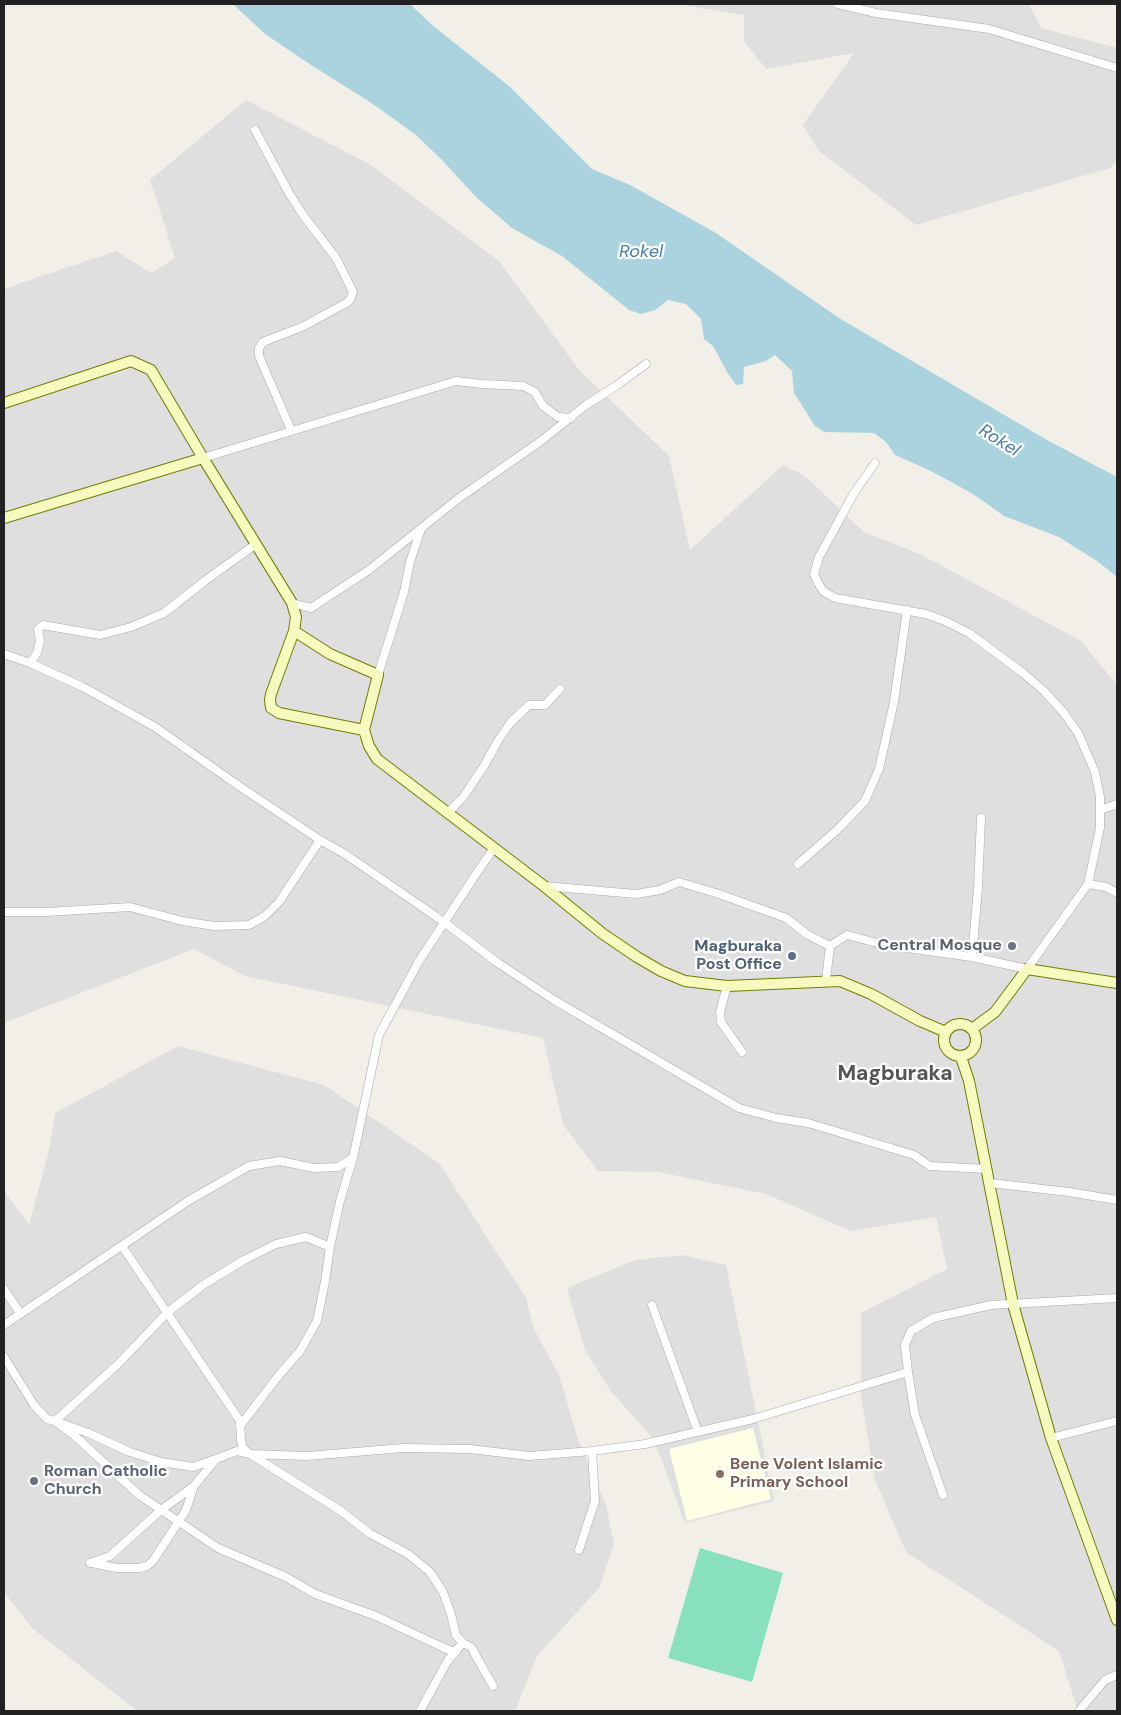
<!DOCTYPE html>
<style>
body{margin:0}
#map{position:relative;width:1121px;height:1715px;overflow:hidden;background:#f2efe9;font-family:"DM Sans",sans-serif}
canvas{display:block}
.frame{position:absolute;inset:0;border:5px solid #222;pointer-events:none}
</style>
<div id="map">
<canvas width="1121" height="1715"></canvas>
<div class="frame"></div>
</div>
<script>
const ctx = document.querySelector('canvas').getContext('2d');
ctx.lineJoin = 'round';
function paint(path, color) { ctx.fillStyle = color; ctx.fill(path, 'evenodd'); }
const shape = rows => new Path2D(rows.map(r => 'M' + r).join(''));
function stroke(path, color, width, dash) { ctx.strokeStyle = color; ctx.lineWidth = width; ctx.lineCap = dash ? 'butt' : 'round'; ctx.setLineDash(dash || []); ctx.stroke(path); }
function label(font, color, halo, rows, align = 'center') {
  ctx.font = font + ' "DM Sans",sans-serif'; ctx.lineWidth = 4.5; ctx.setLineDash([]); ctx.textBaseline = 'middle'; ctx.strokeStyle = halo; ctx.fillStyle = color; for (const [text, x, y, turn = 0] of rows) {
    ctx.save(); ctx.translate(x, y); ctx.rotate((+turn || 0) * Math.PI / 180); ctx.textAlign = isNaN(turn) ? turn : align; if (halo) ctx.strokeText(text, 0, 0); ctx.fillText(text, 0, 0); ctx.restore();
  }
}
const residential = shape([
 [689,4,1029,4,1041,28,1117,48,1117,159,1110,168,916,225,819,151,803,125,854,53,766,69,744,41,744,15,688,6],
 [246,100,371,165,499,261,580,371,669,456,690,550,783,465,804,475,864,532,920,554,1081,641,1117,685,1117,1711,1078,1711,1059,1651,906,1552,875,1480,861,1397,861,1313,947,1269,936,1217,851,1231,766,1194,658,1172,598,1171,563,1124,543,1038,245,976,194,949,4,1023,4,290,23,282,116,251,151,273,175,258,150,180],
 [178,1046,324,1085,439,1163,526,1298,534,1329,559,1375,578,1440,606,1505,614,1544,599,1588,537,1656,515,1711,137,1711,32,1628,4,1592,4,1191,29,1225,50,1146,55,1113],
 [682,1255,726,1265,774,1501,685,1523,660,1456,650,1435,610,1390,585,1350,567,1288,635,1260]
]);
const education = shape([
 [753,1428,771,1499,687,1521,669,1449]
]);
const pitch = shape([
 [700,1548,783,1573,752,1682,668,1658]
]);
const water = shape([
 [233,4,410,4,432,25,509,86,592,169,630,185,716,233,839,318,1047,440,1117,477,1117,577,1097,561,1059,537,1004,516,973,494,929,470,895,455,886,442,874,433,824,432,815,426,794,393,792,371,775,355,766,361,744,367,743,384,736,385,727,372,713,346,704,339,701,319,686,304,668,300,655,310,641,314,629,310,562,256,512,228,476,197,442,160,416,135,370,102,311,65,265,34]
]);
const street = shape([
 [838,4,876,13,989,29,1117,68],
 [255,130,289,193,303,215,336,258,353,292,351,298,348,302,304,326,263,342,259,348,259,356,291,430],
 [203,458,456,381,482,384,523,386,535,392,543,406,558,417,571,418],
 [292,603,311,608,369,570,459,498,541,441,586,405,616,386,646,364],
 [4,654,30,663,83,687,155,727,239,786,320,840,345,854,444,922,498,963,554,1000,739,1108,776,1118,808,1123,914,1155,930,1166,986,1169],
 [30,663,37,653,40,641,38,629,43,625,100,635,131,627,164,613,206,580,256,544],
 [378,675,404,592,410,562,421,529],
 [1100,810,1117,804],
 [448,813,464,796,484,766,499,739,511,722,529,705,545,705,560,689],
 [798,864,838,829,865,801,879,769,894,702,907,610],
 [1088,884,1106,887,1117,893],
 [544,886,636,894,660,890,679,882,719,894,786,918,808,935,830,946,826,980],
 [4,912,46,912,130,907,182,921,214,926,249,925,265,916,279,902,320,840],
 [830,946,847,935,885,945,972,957,1027,969,1088,884,1100,828,1100,797,1095,772,1078,733,1064,713,1044,691,1023,673,969,633,945,621,926,614,835,598,823,591,818,583,814,574,819,557,854,493,875,463],
 [972,957,978,888,981,818],
 [727,986,720,1012,721,1022,742,1052],
 [990,1183,1069,1192,1117,1200],
 [122,1246,240,1421,241,1441,243,1448,250,1454,341,1511,369,1533,408,1554,430,1572,443,1592,451,1614,456,1635,463,1643,471,1647,493,1686],
 [4,1289,20,1313],
 [652,1305,698,1432],
 [4,1325,188,1201,249,1166,280,1161,314,1168,338,1167,353,1158],
 [4,1357,34,1405,47,1419,55,1421,117,1365,168,1312,203,1285,244,1260,276,1244,306,1237,330,1247],
 [240,1426,279,1375,300,1351,317,1321,325,1282,330,1247,340,1201,353,1158,379,1035,419,961,476,874,494,848],
 [1051,1438,1117,1421],
 [216,1459,193,1467,161,1462,130,1452,88,1433,55,1421,75,1436,139,1495,218,1548,286,1577,315,1594,376,1616,442,1647,454,1652,463,1643],
 [943,1495,915,1415,908,1372,905,1345,911,1331,933,1318,991,1305,1117,1298],
 [579,1550,595,1501,592,1451],
 [90,1563,110,1556,161,1510,194,1486,216,1459,237,1451,250,1454,307,1456,403,1448,470,1449,529,1456,592,1451,645,1444,753,1419,908,1372],
 [92,1563,116,1568,139,1568,147,1566,153,1561,186,1510,194,1486],
 [420,1711,448,1660,457,1650],
 [1079,1711,1105,1680,1117,1675]
]);
const secondary = shape([
 [4,403,131,361,151,370,203,458],
 [4,518,203,458,292,603,296,617,294,631,271,694,270,700,271,708,279,713,364,730],
 [294,631,330,654,378,675,364,730,369,746,377,759,544,886,603,934,637,957,661,971,685,981,727,986,840,981,871,994,920,1021,946,1032],
 '944 1040a16 16 0 1 1 32 0a16 16 0 1 1-32 0Z',
 [972,1029,995,1012,1027,969,1117,983],
 [961,1057,969,1081,1013,1304,1051,1438,1117,1620]
]);
const markers = [
 [1012,946,5,"#6b7280"],
 [792,956,5,"#5c6f8a"],
 [720,1474,5,"#8d6e63"],
 [34,1481,5,"#6b7280"]
];
const worshipNames = [
 ["Central Mosque",1002,946],
 ["Roman Catholic",44,1472,"left"],
 ["Church",44,1490,"left"]
];
const serviceNames = [
 ["Magburaka",782,947],
 ["Post Office",782,965]
];
const educationNames = [
 ["Bene Volent Islamic",730,1465],
 ["Primary School",730,1483]
];
const waterNames = [
 ["Rokel",641,252],
 ["Rokel",999,441,32]
];
const districtNames = [
 ["Magburaka",895,1074]
];
paint(residential, '#e0dfdf');
paint(education, '#ffffe5');
paint(pitch, '#88e0be');
paint(water, '#aad3df');
stroke(street, '#a9a9a9', 9);
stroke(secondary, '#707d05', 12);
stroke(street, '#fff', 8);
stroke(secondary, '#f7fabf', 10);
for (const [x, y, r, color] of markers) { const dot = new Path2D(); dot.arc(x, y, r, 0, 2 * Math.PI); ctx.fillStyle = color; ctx.fill(dot); stroke(dot, '#fff', 2); }
label('bold 16px', '#5b616d', '#fff', worshipNames, 'right');
label('bold 16px', '#4e5e75', '#fff', serviceNames, 'right');
label('bold 16px', '#785e54', '#fff', educationNames, 'left');
label('italic 18px', '#4a7aab', '#fff', waterNames);
label('bold 21px', '#555', '#fff', districtNames);
</script>
